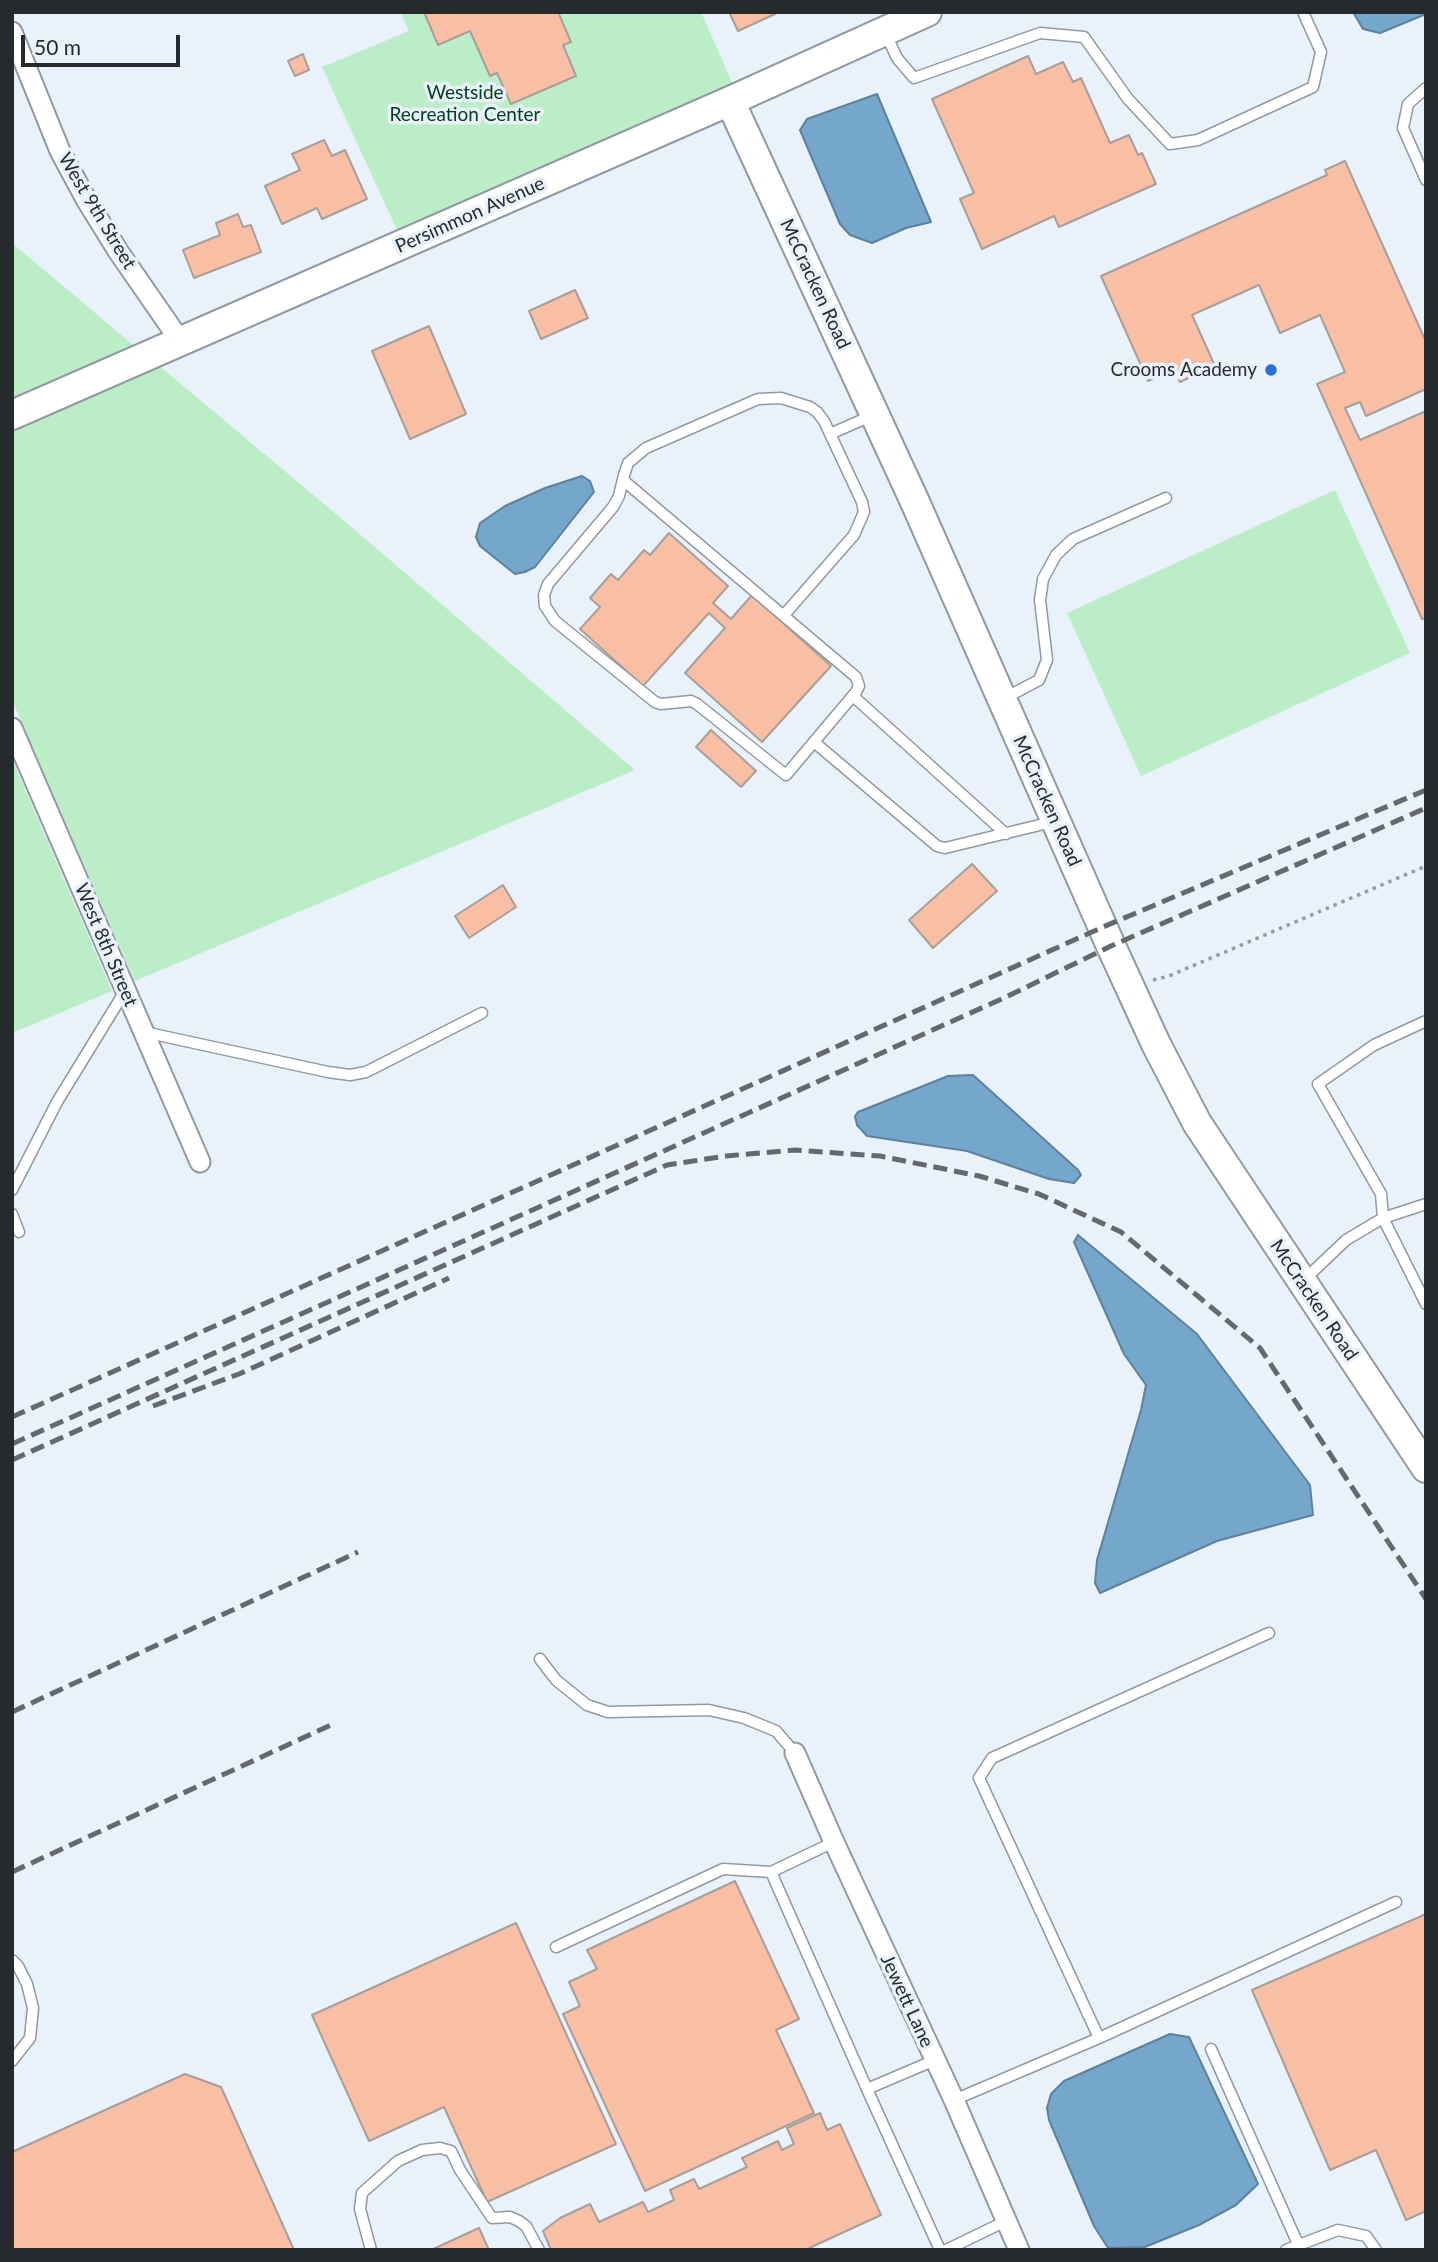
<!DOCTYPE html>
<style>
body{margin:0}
#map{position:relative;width:1438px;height:2262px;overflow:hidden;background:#e9f1fa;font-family:Lato,sans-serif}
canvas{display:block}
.frame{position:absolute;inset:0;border:14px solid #272a2d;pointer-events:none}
.scale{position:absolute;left:21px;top:35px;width:159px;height:32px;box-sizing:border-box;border:4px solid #272a2d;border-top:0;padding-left:9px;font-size:21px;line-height:24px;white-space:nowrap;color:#272a2d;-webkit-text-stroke:5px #e9f1fa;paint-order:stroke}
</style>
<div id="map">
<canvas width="1438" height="2262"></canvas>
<div class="frame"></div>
<div class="scale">50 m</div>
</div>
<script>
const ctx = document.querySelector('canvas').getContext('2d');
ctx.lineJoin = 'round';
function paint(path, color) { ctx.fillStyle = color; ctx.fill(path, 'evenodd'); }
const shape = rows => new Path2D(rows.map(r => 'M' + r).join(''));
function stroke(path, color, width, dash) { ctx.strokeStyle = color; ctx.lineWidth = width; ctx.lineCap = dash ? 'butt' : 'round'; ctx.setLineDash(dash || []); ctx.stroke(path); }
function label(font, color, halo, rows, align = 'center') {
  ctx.font = font + ' Lato,sans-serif'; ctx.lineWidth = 7; ctx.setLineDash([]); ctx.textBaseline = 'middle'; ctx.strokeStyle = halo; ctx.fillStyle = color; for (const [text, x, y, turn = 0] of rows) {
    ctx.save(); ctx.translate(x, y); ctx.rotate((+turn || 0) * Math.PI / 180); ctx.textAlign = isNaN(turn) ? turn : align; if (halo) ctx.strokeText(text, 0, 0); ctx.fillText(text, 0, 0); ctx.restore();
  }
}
const green = shape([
 [400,12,701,12,734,87,398,232,322,67,409,31],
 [12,243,138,349,12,403],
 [157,364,355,530,635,770,135,981,12,700,12,427],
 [1335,490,1410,653,1141,776,1067,613],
 [12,759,112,991,12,1033]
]);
const water = shape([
 [1353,12,1426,12,1426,14,1380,33,1363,29,1353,12],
 [877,94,931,222,906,228,872,243,850,235,840,224,800,130,807,119,877,94],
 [582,476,590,481,594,492,535,567,525,572,515,574,480,546,476,537,480,523,505,506,545,488,582,476],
 [973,1075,1078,1170,1081,1175,1074,1183,1049,1179,967,1151,867,1136,857,1125,855,1116,858,1112,948,1076,973,1075],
 [1078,1235,1197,1334,1310,1485,1313,1515,1217,1541,1100,1593,1095,1583,1097,1560,1141,1410,1146,1385,1124,1354,1074,1242,1078,1235],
 [1170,2034,1189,2037,1258,2184,1236,2205,1199,2225,1145,2247,1108,2248,1094,2226,1049,2120,1047,2108,1051,2094,1064,2081,1170,2034]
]);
const building = shape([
 [424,12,558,12,571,42,563,45,576,76,511,104,497,73,490,76,470,31,438,45,424,12],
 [729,12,774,12,775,14,738,31,729,12],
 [303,54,309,70,295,76,288,61,303,54],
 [1028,56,1036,74,1063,62,1073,82,1081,78,1110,143,1129,135,1138,155,1142,153,1156,184,1059,227,1054,216,982,249,960,199,974,193,932,99,1028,56],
 [324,140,332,156,345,150,367,199,322,219,317,208,282,224,265,186,300,170,292,154,324,140],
 [1345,161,1426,342,1426,389,1366,416,1360,402,1345,408,1360,440,1426,411,1426,618,1422,619,1317,384,1345,372,1320,315,1280,333,1259,285,1192,315,1215,366,1180,382,1174,369,1148,381,1101,276,1327,175,1325,170,1345,161],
 [238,214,243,227,251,225,261,252,194,278,183,250,220,235,216,223,238,214],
 [575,290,588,318,541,339,529,311,575,290],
 [429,326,466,414,410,439,372,351,429,326],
 [669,533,728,586,713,603,731,619,752,595,831,666,762,742,685,673,725,628,709,613,643,686,580,629,600,607,590,598,611,574,618,580,644,550,650,555,669,533],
 [711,730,756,771,741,787,696,747,711,730],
 [972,864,997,891,933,948,909,920,972,864],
 [503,885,516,907,469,938,455,916,503,885],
 [735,1881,799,2019,776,2030,814,2113,645,2191,563,2014,580,2006,569,1982,597,1969,587,1950,735,1881],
 [1426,1914,1426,2211,1406,2220,1376,2150,1330,2170,1252,1990,1426,1914],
 [516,1923,616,2144,487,2202,444,2107,369,2141,312,2015,516,1923],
 [185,2074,221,2087,294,2250,12,2250,12,2152,185,2074],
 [820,2113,827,2130,840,2124,881,2215,805,2250,551,2250,543,2231,560,2218,590,2204,599,2222,643,2202,648,2212,674,2200,670,2190,694,2179,699,2189,747,2167,742,2158,778,2141,782,2150,794,2144,787,2128,820,2113],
 [479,2228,489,2250,431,2250,479,2228]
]);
const path = shape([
 [1153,980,1169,976,1426,866]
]);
const lane = shape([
 [885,32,897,58,914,78,1040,33,1084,37,1128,99,1170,144,1198,140,1313,87,1321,52,1303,12],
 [1426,88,1408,104,1403,128,1426,180],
 [830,434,871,416],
 [623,480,856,677,859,686,856,692,786,775,697,704,691,701,661,704,655,702,555,621,545,606,544,595,548,584,613,507,619,496,624,475,628,463,646,448,758,399,781,398,810,407,817,412,824,421,862,502,864,512,854,535,784,615],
 [853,696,1006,834],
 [1003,699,1039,680,1047,660,1040,600,1043,579,1056,555,1073,539,1166,498],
 [814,742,937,846,945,848,1052,822],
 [144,1032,328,1072,350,1075,366,1072,482,1013],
 [12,1190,57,1102,125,991],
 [1426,1204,1383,1218,1426,1304],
 [12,1214,19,1232],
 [1304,1280,1346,1240,1383,1218,1381,1194,1318,1084,1374,1045,1426,1021],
 [540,1659,556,1680,587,1705,608,1712,709,1710,744,1718,776,1731,795,1753],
 [771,1872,867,2089,940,2250],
 [556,1947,723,1869,771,1872,834,1842],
 [12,1960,18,1966,27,1984,33,2008,30,2038,12,2061],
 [1099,2038,1396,1902],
 [1211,2049,1298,2244],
 [867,2089,935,2060],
 [954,2100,1099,2038,979,1778,992,1758,1269,1633],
 [371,2250,360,2209,362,2193,398,2161,422,2150,440,2148,451,2151,460,2170,492,2218,510,2217,519,2221,526,2226,539,2250],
 [946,2250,1006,2221],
 [1286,2250,1338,2230,1366,2236,1376,2250]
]);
const street = shape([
 [12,32,60,151,87,201,118,251,181,342],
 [12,728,200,1162],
 [795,1753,834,1842,954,2100,1019,2250]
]);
const secondary = shape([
 [730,101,915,502,1111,946,1156,1044,1197,1123,1426,1468],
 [12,415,730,101,927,12]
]);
const rail = shape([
 [153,1406,239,1374,449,1278],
 [12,1417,1103,927,1426,790],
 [12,1444,1006,997,1111,946,1426,808],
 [12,1460,667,1165,726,1156,795,1150,880,1156,979,1176,1039,1194,1121,1232,1260,1348,1426,1599],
 [12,1712,358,1552],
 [12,1872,333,1724]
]);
const markers = [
 [1271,370,7,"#2b6dda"]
];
const parkNames = [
 ["Westside",465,93],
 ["Recreation Center",465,115]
];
const streetNames = [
 ["West 9th Street",97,211,59],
 ["Persimmon Avenue",470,215,-24],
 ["McCracken Road",815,284,65],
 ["McCracken Road",1047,801,66],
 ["West 8th Street",106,945,67],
 ["McCracken Road",1314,1300,56],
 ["Jewett Lane",907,2001,65]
];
const poiNames = [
 ["Crooms Academy",1257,370]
];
paint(green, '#bbedc6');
paint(water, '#75a6cb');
stroke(water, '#5e819c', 2);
paint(building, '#f9bfa5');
stroke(building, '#a99f9a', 2);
stroke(lane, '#9299a1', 13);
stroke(street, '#9299a1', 23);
stroke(secondary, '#9299a1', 32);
stroke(path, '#969ca2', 3.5, [3.5, 5]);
stroke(lane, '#fff', 10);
stroke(street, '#fff', 19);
stroke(secondary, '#fff', 28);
stroke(rail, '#64696d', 5, [14, 7]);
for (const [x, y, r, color] of markers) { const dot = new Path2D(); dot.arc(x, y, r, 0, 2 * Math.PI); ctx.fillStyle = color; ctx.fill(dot); stroke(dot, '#e9f1fa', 2.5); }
label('19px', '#03401d', '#e9f1fa', parkNames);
label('19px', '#272a2d', '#e9f1fa', streetNames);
label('19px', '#272a2d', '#e9f1fa', poiNames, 'right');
</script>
